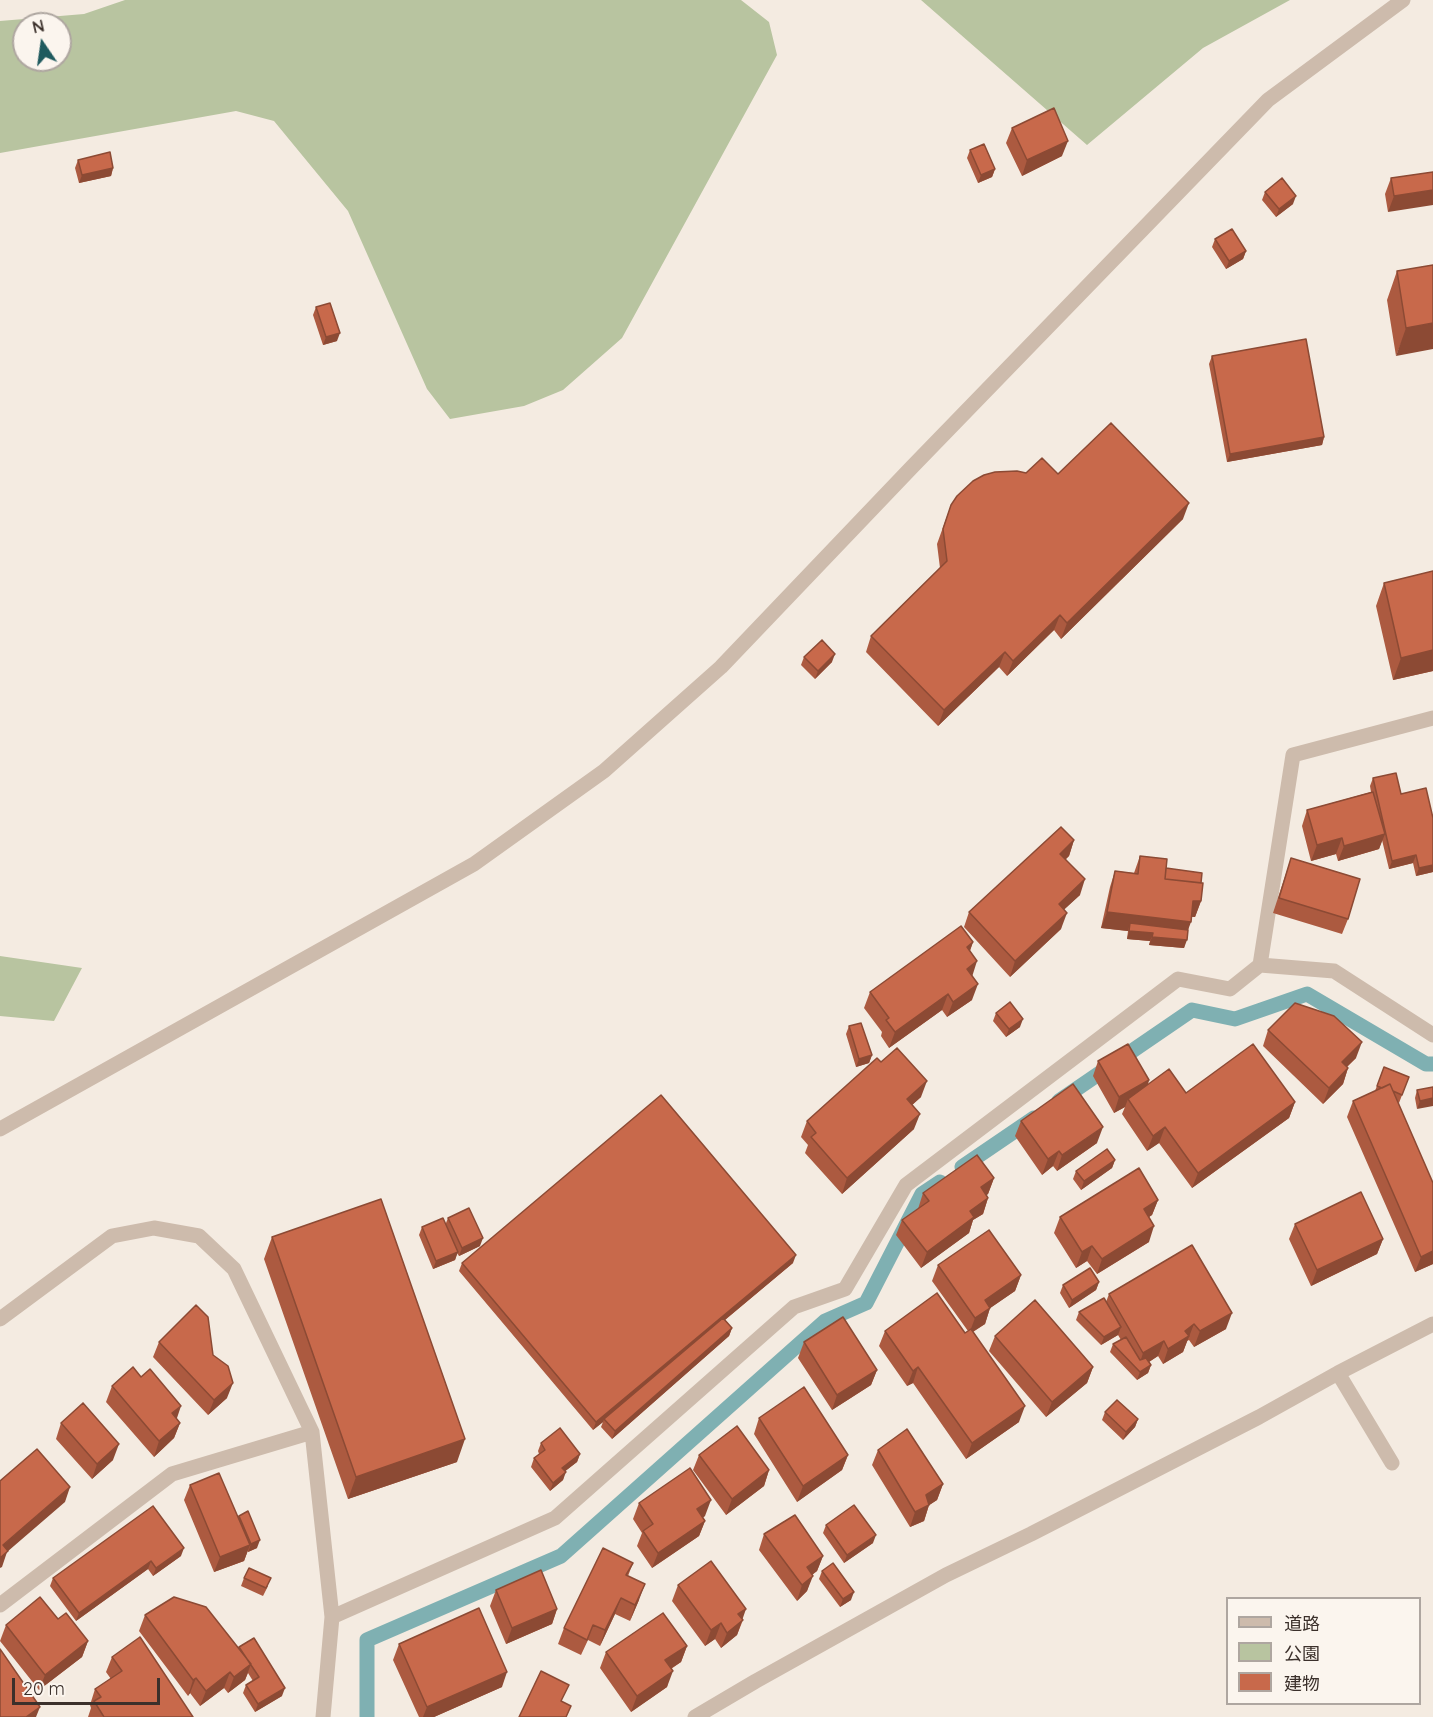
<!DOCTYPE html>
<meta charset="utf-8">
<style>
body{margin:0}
#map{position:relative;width:1433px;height:1717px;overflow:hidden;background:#f4ebe1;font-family:Quicksand,"Noto Sans JP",sans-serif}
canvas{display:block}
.legend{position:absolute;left:1226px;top:1597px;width:195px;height:108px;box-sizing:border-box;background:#fbf5ee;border:2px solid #aea6a0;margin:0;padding:8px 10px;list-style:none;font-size:18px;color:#3b302b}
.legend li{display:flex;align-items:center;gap:12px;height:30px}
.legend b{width:30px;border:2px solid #aea6a0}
.north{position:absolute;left:12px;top:12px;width:60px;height:60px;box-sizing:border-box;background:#fbf5ee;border:2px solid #aea6a0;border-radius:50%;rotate:347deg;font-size:16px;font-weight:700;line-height:24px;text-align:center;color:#3b302b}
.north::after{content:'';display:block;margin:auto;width:21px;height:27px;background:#1f5a5e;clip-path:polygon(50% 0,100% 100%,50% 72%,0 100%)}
.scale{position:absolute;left:12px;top:1678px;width:148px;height:27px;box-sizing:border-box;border:3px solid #3b302b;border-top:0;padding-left:8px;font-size:18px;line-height:21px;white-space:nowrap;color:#3b302b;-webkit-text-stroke:4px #fbf5ee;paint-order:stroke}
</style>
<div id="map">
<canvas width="1433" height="1717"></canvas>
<ul class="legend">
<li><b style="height:8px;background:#cdbbac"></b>道路</li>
<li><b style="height:16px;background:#b8c4a0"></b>公園</li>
<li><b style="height:16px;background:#c8694b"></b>建物</li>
</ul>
<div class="north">N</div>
<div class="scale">20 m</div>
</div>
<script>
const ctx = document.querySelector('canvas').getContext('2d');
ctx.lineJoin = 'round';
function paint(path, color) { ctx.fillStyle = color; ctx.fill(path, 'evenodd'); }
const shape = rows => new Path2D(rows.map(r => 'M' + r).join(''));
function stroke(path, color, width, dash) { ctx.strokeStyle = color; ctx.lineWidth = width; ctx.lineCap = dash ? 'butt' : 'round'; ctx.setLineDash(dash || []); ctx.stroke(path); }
const green = shape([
 [125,0,741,0,769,22,777,55,622,338,563,390,524,406,450,419,427,389,348,211,274,121,236,111,0,153,0,21,84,14],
 [24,24,60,24,60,60,24,60],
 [921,0,1290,0,1203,48,1087,145],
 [0,956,82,968,54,1021,0,1016]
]);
const stream = shape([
 [1059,1101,1192,1010,1235,1019,1307,994,1426,1064,1433,1064],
 [962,1167,1034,1118],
 [367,1717,367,1640,561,1556,825,1321,866,1303,922,1194,940,1182]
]);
const minor = shape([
 [1260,965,1293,755,1433,718],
 [0,1129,474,864,604,771,721,667,912,467,1268,100,1403,0],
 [0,1319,112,1236,154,1228,199,1236,234,1269,312,1432,332,1617],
 [1338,1373,1392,1463],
 [0,1605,172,1474,312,1432],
 [323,1717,332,1617,555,1518,794,1307,845,1289,906,1185,1178,979,1230,989,1260,965,1334,971,1433,1035],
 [695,1717,756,1681,946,1575,1031,1534,1259,1417,1338,1373,1433,1324]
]);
const wall = shape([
 [1012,128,1062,156,1022,176,1006,143],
 [970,150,995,169,992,177,978,183,967,158],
 [78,160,113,168,111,176,79,183,75,168],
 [1433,172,1388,212,1385,194,1391,178],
 [1265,192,1293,204,1276,217,1262,200],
 [1215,239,1246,251,1243,259,1226,269,1212,247],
 [1433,265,1396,356,1387,300,1397,271],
 [316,307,337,341,323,345,313,315],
 [1212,356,1324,437,1322,445,1227,462,1209,364],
 [1026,473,1058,474,1183,519,1061,639,1054,630,1007,676,999,667,938,726,866,652,871,636,940,568,937,544,951,505],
 [1433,571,1433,671,1393,680,1376,606,1384,583],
 [804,657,832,662,815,679,801,665],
 [1373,778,1401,794,1433,872,1416,876,1413,863,1389,869,1382,840,1379,849,1338,861,1336,854,1311,861,1302,826,1307,810,1371,792,1370,786],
 [1074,840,1069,856,1066,859,1080,895,1064,909,1061,929,1010,977,964,927,969,912],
 [1140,856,1201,883,1201,901,1195,917,1191,917,1184,948,1149,945,1150,941,1127,939,1128,931,1101,928,1110,887,1115,871,1134,873],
 [1291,858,1348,919,1342,934,1273,913],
 [973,942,970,951,972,976,972,1000,947,1017,942,1010,889,1048,881,1036,882,1032,864,1008,870,992],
 [996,1013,1020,1027,1006,1037,993,1021],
 [849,1026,872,1055,869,1063,856,1067,846,1034],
 [1268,1030,1356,1058,1347,1067,1348,1068,1343,1084,1323,1104,1263,1046],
 [1098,1061,1149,1080,1148,1084,1186,1093,1295,1102,1289,1118,1192,1188,1159,1143,1147,1151,1122,1114,1125,1107,1114,1113,1093,1076],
 [881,1062,921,1097,912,1105,914,1129,842,1194,805,1153,808,1145,801,1137,807,1121],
 [1384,1067,1409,1077,1399,1103,1397,1102,1433,1264,1415,1272,1347,1117,1353,1101,1375,1091],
 [1433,1087,1417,1109,1415,1098,1417,1090],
 [1021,1121,1097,1143,1057,1171,1053,1166,1042,1175,1015,1136],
 [1115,1160,1112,1168,1081,1190,1073,1179,1076,1171],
 [994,1178,988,1194,986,1195,988,1198,983,1214,973,1220,969,1233,921,1268,896,1235,902,1220,918,1209,923,1193],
 [1158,1200,1152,1215,1149,1217,1149,1242,1097,1274,1087,1261,1076,1268,1054,1233,1060,1217],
 [448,1218,480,1246,459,1256,457,1253,455,1260,433,1269,419,1235,422,1227,446,1223],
 [1295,1224,1383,1239,1377,1254,1311,1286,1289,1239],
 [272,1237,457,1462,348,1499,264,1259],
 [462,1263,793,1263,725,1320,732,1328,729,1336,612,1439,601,1427,603,1422,593,1430,459,1271],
 [938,1265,1021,1275,1015,1291,990,1308,985,1324,973,1332,1019,1422,966,1459,913,1383,907,1386,879,1346,885,1331,965,1333,968,1331,932,1281],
 [1099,1282,1096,1290,1069,1308,1060,1293,1063,1285],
 [1109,1294,1226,1329,1194,1347,1189,1340,1187,1341,1183,1352,1163,1364,1158,1356,1149,1362,1151,1365,1148,1373,1137,1380,1110,1352,1113,1344,1121,1340,1118,1335,1101,1345,1076,1320,1079,1312,1106,1302],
 [995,1336,1093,1367,1087,1383,1046,1417,989,1351],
 [159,1342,213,1355,227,1398,208,1415,153,1357],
 [804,1342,877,1370,871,1385,832,1410,798,1358],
 [141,1377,180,1423,174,1438,154,1457,106,1402,112,1386],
 [1105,1412,1138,1419,1135,1427,1123,1440,1102,1420],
 [759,1418,848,1455,842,1470,797,1502,754,1434],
 [61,1423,113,1460,92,1479,56,1439],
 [541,1443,580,1454,577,1462,565,1471,563,1480,550,1491,531,1467,534,1458,539,1454,538,1451],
 [878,1450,943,1484,937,1500,929,1505,924,1521,910,1527,872,1465],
 [699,1455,769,1470,764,1486,726,1515,693,1470],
 [190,1485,238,1518,239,1516,257,1548,248,1552,248,1550,244,1561,214,1572,184,1500],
 [639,1503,705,1516,703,1517,705,1521,699,1536,652,1568,637,1546,642,1533,633,1519],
 [826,1525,873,1543,844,1563,823,1533],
 [764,1534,823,1556,817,1571,812,1575,807,1591,797,1601,759,1550],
 [181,1556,153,1576,148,1569,76,1621,50,1586,53,1578],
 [633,1563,628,1576,639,1600,630,1621,615,1614,600,1646,588,1640,581,1655,558,1644,564,1628],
 [822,1571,851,1600,840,1607,819,1579],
 [244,1578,268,1586,263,1596,241,1586],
 [678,1585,742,1619,743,1620,737,1635,721,1648,715,1639,705,1646,672,1601],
 [496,1590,557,1609,552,1624,506,1644,490,1606],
 [145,1615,239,1648,239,1647,282,1696,255,1712,243,1693,246,1685,253,1681,248,1673,245,1680,228,1693,224,1688,200,1706,190,1693,188,1696,139,1631],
 [58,1619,88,1641,82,1657,39,1690,0,1641,6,1625],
 [399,1644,502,1687,434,1717,419,1717,393,1660],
 [687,1646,681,1662,671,1669,667,1687,631,1712,600,1668,606,1652],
 [112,1657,193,1717,88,1717,91,1708,90,1705,95,1689,111,1679,106,1672]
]);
const shadedWall = shape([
 [1068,141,1062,156,1022,176,1027,160],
 [113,168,111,176,79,183,82,175],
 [995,169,992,177,978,183,981,175],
 [1433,190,1433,205,1388,212,1394,196],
 [1296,196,1293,204,1276,217,1279,209],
 [1246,251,1243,259,1226,269,1229,261],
 [1433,323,1433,349,1396,356,1406,328],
 [340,333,337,341,323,345,326,337],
 [1324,437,1322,445,1227,462,1230,454],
 [1189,503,1183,519,1061,639,1067,623],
 [1060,615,1054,630,1007,676,1013,661],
 [1433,650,1433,671,1393,680,1401,658],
 [1005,652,999,667,938,726,944,710],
 [835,654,832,662,815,679,818,671],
 [1385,834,1379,849,1338,861,1344,846],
 [1342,838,1336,854,1311,861,1317,845],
 [1074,840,1069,856,1055,869,1060,854],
 [1416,855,1413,863,1389,869,1392,861],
 [1433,865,1433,872,1416,876,1419,868],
 [1085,879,1080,895,1054,919,1059,904],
 [1193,901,1201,901,1195,917,1188,916],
 [1107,912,1191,922,1185,938,1153,934,1150,941,1127,939,1129,931,1130,923,1128,931,1101,928],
 [1067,913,1061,929,1010,977,1015,961],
 [1152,937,1187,940,1184,948,1149,945],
 [973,942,967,958,967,947],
 [977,961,972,977,967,969],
 [978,984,972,1000,947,1017,953,1002],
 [948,994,942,1010,889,1048,895,1032],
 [1023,1019,1020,1027,1006,1037,1009,1029],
 [1362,1042,1356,1058,1336,1077,1342,1062],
 [872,1055,869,1063,856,1067,859,1059],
 [1348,1068,1343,1084,1323,1104,1329,1088],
 [1149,1080,1144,1096,1128,1099,1125,1107,1114,1113,1119,1097],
 [927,1081,921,1097,901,1115,907,1099],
 [1433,1098,1433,1106,1417,1109,1420,1101],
 [1295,1102,1289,1118,1192,1188,1198,1173],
 [920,1114,914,1129,842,1194,847,1178],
 [1103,1127,1097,1143,1057,1171,1062,1155],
 [1165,1127,1159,1143,1147,1151,1153,1136],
 [1059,1151,1053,1166,1042,1175,1048,1159],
 [1115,1160,1112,1168,1081,1190,1084,1181],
 [994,1178,988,1194,976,1203,981,1187],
 [988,1198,983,1214,973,1220,969,1233,921,1268,927,1252,970,1211],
 [1158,1200,1152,1215,1138,1224,1144,1209],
 [1154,1226,1149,1242,1097,1274,1102,1259],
 [483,1238,480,1246,459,1256,462,1248],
 [1383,1239,1377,1254,1311,1286,1317,1270],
 [1092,1246,1087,1261,1076,1268,1082,1252],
 [1433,1251,1433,1264,1415,1272,1421,1257],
 [458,1252,455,1260,433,1269,436,1261],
 [796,1255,793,1263,605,1420,604,1419,603,1422,593,1430,596,1422],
 [1021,1275,1015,1291,986,1311,990,1308,985,1324,969,1334,975,1318,985,1300],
 [1099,1282,1096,1290,1069,1308,1072,1300],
 [1232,1313,1226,1329,1194,1347,1200,1331],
 [1194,1324,1183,1352,1163,1364,1168,1349,1185,1331],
 [1121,1327,1118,1335,1101,1345,1104,1337],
 [732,1328,729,1336,612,1439,615,1431],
 [1164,1341,1158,1356,1138,1369,1143,1353],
 [1151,1365,1148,1373,1137,1380,1140,1372],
 [918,1367,913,1383,907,1386,913,1371],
 [1093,1367,1087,1383,1046,1417,1052,1402],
 [877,1370,871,1385,832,1410,837,1395],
 [233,1383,227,1398,208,1415,214,1400],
 [181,1406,176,1421,172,1413],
 [1025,1406,1019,1422,966,1459,972,1443],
 [1138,1419,1135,1427,1123,1440,1126,1432],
 [180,1423,174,1438,154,1457,159,1441],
 [465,1439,457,1462,348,1499,356,1477],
 [119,1444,113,1460,92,1479,97,1464],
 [580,1454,577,1462,559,1476,562,1468],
 [848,1455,842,1470,797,1502,803,1486],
 [769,1470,764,1486,726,1515,732,1499],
 [566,1472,563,1480,550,1491,553,1483],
 [943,1484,937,1500,928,1506,929,1505,924,1521,910,1527,915,1512,926,1495],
 [70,1487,65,1502,7,1552,2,1567,0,1568,0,1553,3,1545],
 [711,1500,705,1516,692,1525,697,1509],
 [705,1521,699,1536,652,1568,658,1553],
 [876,1535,873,1543,844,1563,847,1555],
 [260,1540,257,1548,248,1552,251,1544],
 [250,1545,244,1561,214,1572,220,1557],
 [184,1548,181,1556,153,1576,156,1568],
 [823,1556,817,1571,801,1583,807,1567],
 [151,1561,148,1569,76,1621,79,1613],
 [813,1576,807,1591,797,1601,802,1585],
 [645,1584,639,1600,630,1621,635,1605],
 [854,1592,851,1600,840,1607,843,1599],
 [621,1598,615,1614,600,1646,605,1630],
 [557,1609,552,1624,506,1644,512,1628],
 [746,1609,737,1635,721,1648,727,1633,738,1614],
 [721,1623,715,1639,705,1646,711,1630],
 [88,1641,82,1657,39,1690,45,1675],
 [687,1646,681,1662,659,1676,665,1660],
 [251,1664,245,1680,228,1693,234,1677],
 [673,1671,667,1687,631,1712,637,1696],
 [230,1672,224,1688,200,1706,206,1691],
 [507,1672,502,1687,434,1717,423,1717,427,1707],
 [196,1678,190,1693,188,1696,193,1680],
 [285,1688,282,1696,255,1712,258,1704],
 [40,1707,36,1717,26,1717]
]);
const building = shape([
 [1054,108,1068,141,1027,160,1012,128,1054,108],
 [984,144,995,169,981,175,970,150,984,144],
 [110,152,113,168,82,175,78,160,110,152],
 [1433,172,1433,190,1394,196,1391,178,1433,172],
 [1282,178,1296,196,1279,209,1265,192,1282,178],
 [1232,229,1246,251,1229,261,1215,239,1232,229],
 [1433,265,1433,323,1406,328,1397,271,1433,265],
 [330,303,340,333,326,337,316,307,330,303],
 [1306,339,1324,437,1230,454,1212,356,1306,339],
 [1111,423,1189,503,1067,623,1060,615,1013,661,1005,652,944,710,871,636,947,561,943,529,951,505,957,496,973,481,984,475,995,472,1017,471,1026,473,1042,458,1058,474,1111,423],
 [1433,571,1433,650,1401,658,1384,583,1433,571],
 [822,640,835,654,818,671,804,657,822,640],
 [1396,773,1401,794,1426,788,1433,818,1433,865,1419,868,1416,855,1392,861,1373,778,1396,773],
 [1373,792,1385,834,1344,846,1342,838,1317,845,1307,810,1373,792],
 [1061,827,1074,840,1060,854,1085,879,1059,904,1067,913,1015,961,969,912,1061,827],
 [1140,856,1167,859,1165,879,1203,883,1201,901,1193,901,1191,922,1107,912,1115,871,1138,874,1140,856],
 [1291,858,1360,879,1348,919,1279,898,1291,858],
 [1166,868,1202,873,1201,883,1165,879,1166,868],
 [1130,923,1188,930,1187,940,1152,937,1153,933,1129,931,1130,923],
 [961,926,973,942,967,947,977,961,967,969,978,984,953,1002,948,994,895,1032,886,1020,889,1018,870,992,961,926],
 [1010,1002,1023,1019,1009,1029,996,1013,1010,1002],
 [1295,1003,1334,1016,1362,1042,1342,1062,1348,1068,1329,1088,1268,1030,1295,1003],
 [861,1023,872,1055,859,1059,849,1026,861,1023],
 [1128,1044,1149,1080,1119,1097,1098,1061,1128,1044],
 [1253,1044,1295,1102,1198,1173,1165,1127,1153,1136,1128,1099,1169,1069,1186,1093,1253,1044],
 [897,1048,927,1081,907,1099,920,1114,847,1178,811,1137,816,1133,807,1121,877,1058,881,1062,897,1048],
 [1384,1067,1409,1077,1402,1095,1393,1091,1390,1084,1382,1088,1377,1086,1384,1067],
 [1073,1084,1103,1127,1062,1155,1059,1151,1048,1159,1021,1121,1073,1084],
 [1390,1084,1433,1183,1433,1251,1421,1257,1353,1101,1390,1084],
 [1433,1087,1433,1098,1420,1101,1417,1090,1433,1087],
 [661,1095,796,1255,596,1422,462,1263,661,1095],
 [1107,1149,1115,1160,1084,1181,1076,1171,1107,1149],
 [977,1155,994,1178,981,1187,988,1198,970,1211,974,1217,927,1252,902,1220,929,1201,923,1193,977,1155],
 [1139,1168,1158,1200,1144,1209,1154,1226,1102,1259,1092,1246,1082,1252,1060,1217,1139,1168],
 [1361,1192,1383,1239,1317,1270,1295,1224,1361,1192],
 [381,1199,465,1439,356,1477,272,1237,381,1199],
 [469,1208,483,1238,462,1248,448,1218,469,1208],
 [443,1218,458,1252,436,1261,422,1227,443,1218],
 [989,1230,1021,1275,985,1300,990,1308,975,1318,938,1265,989,1230],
 [1192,1245,1232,1313,1200,1331,1194,1324,1185,1331,1189,1336,1168,1349,1164,1341,1143,1353,1109,1294,1192,1245],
 [1090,1268,1099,1282,1072,1300,1063,1285,1090,1268],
 [937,1293,965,1333,971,1329,1025,1406,972,1443,918,1367,913,1371,885,1331,937,1293],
 [1104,1298,1121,1327,1104,1337,1079,1312,1104,1298],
 [1035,1300,1093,1367,1052,1402,995,1336,1035,1300],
 [196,1305,208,1317,213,1355,228,1366,233,1383,214,1400,159,1342,196,1305],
 [843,1317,877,1370,837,1395,804,1342,843,1317],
 [723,1318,732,1328,615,1431,604,1419,723,1318],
 [1126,1337,1140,1360,1146,1358,1151,1365,1140,1372,1113,1344,1126,1337],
 [133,1367,141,1377,150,1369,181,1406,172,1413,180,1423,159,1441,112,1386,133,1367],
 [804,1387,848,1455,803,1486,759,1418,804,1387],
 [1117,1400,1138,1419,1126,1432,1105,1412,1117,1400],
 [83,1403,119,1444,97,1464,61,1423,83,1403],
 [737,1426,769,1470,732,1499,699,1455,737,1426],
 [560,1428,580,1454,562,1468,566,1472,553,1483,534,1458,545,1450,541,1443,560,1428],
 [907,1429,943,1484,926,1495,929,1505,915,1512,878,1450,907,1429],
 [37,1449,70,1487,3,1545,8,1551,0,1558,0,1481,37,1449],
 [690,1468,711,1500,697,1509,705,1521,658,1553,643,1531,653,1524,639,1503,690,1468],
 [219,1473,250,1545,220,1557,190,1485,219,1473],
 [854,1505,876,1535,847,1555,826,1525,854,1505],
 [153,1506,184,1548,156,1568,151,1561,79,1613,53,1578,153,1506],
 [248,1511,260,1540,251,1544,239,1516,248,1511],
 [795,1515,823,1556,807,1567,813,1576,802,1585,764,1534,795,1515],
 [603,1548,633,1563,626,1575,645,1584,635,1605,621,1598,605,1630,593,1625,587,1640,564,1628,603,1548],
 [711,1561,746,1609,738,1614,743,1620,727,1633,721,1623,711,1630,678,1585,711,1561],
 [833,1563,854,1592,843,1599,822,1571,833,1563],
 [249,1568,271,1578,266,1588,244,1578,249,1568],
 [541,1570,557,1609,512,1628,496,1590,541,1570],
 [40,1597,58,1619,66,1613,88,1641,45,1675,6,1625,40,1597],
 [174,1597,206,1607,251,1664,234,1677,230,1672,206,1691,196,1678,193,1680,145,1615,174,1597],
 [479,1608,507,1672,427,1707,399,1644,479,1608],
 [663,1613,687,1646,665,1660,673,1671,637,1696,606,1652,663,1613],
 [140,1637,193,1717,104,1717,94,1701,101,1697,95,1689,122,1671,112,1657,140,1637],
 [254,1638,285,1688,258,1704,246,1685,259,1677,239,1647,254,1638],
 [0,1649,40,1707,26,1717,0,1717,0,1649],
 [541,1671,569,1685,561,1701,571,1706,566,1717,519,1717,541,1671]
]);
paint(green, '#b8c4a0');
stroke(stream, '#7fb0b2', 15);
stroke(minor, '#cdbbac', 15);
paint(wall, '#ac5a40');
paint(shadedWall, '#8c4a34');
paint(building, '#c8694b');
stroke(building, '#8c4a34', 1.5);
</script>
